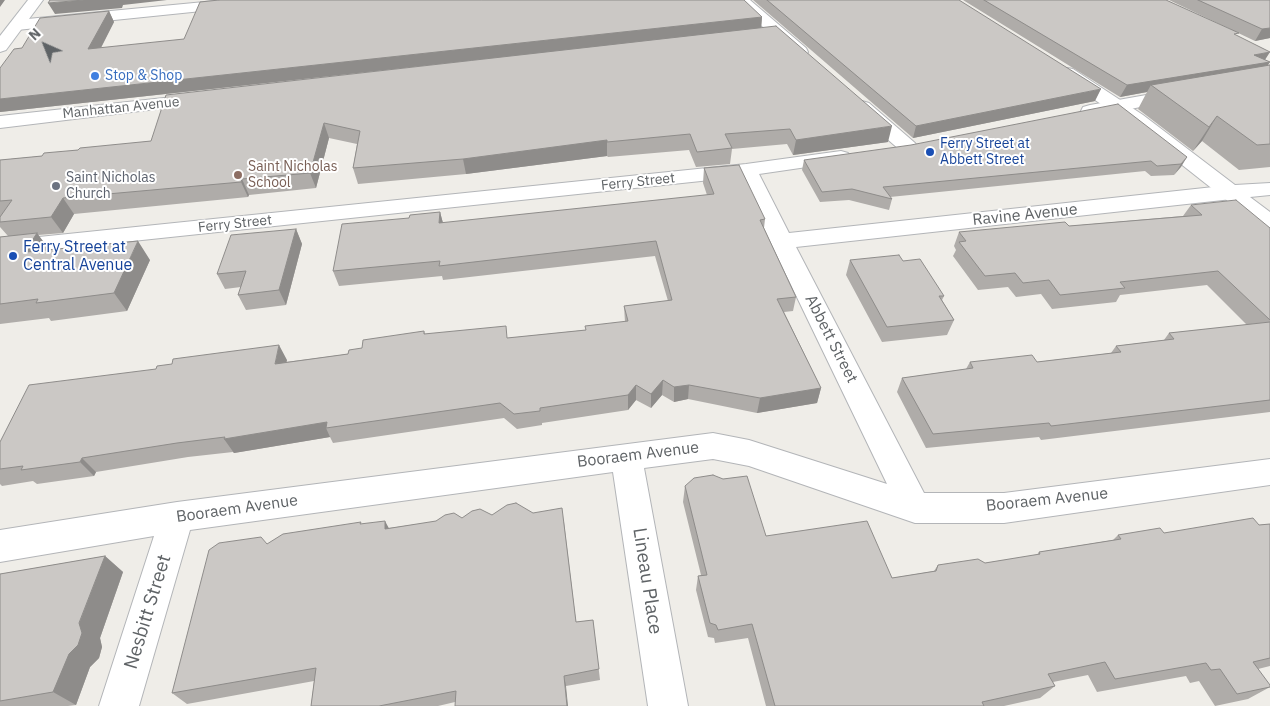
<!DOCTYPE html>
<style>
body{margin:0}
#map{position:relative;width:1270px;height:706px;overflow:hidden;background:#efede8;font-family:"IBM Plex Sans",sans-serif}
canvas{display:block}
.north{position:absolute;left:20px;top:20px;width:50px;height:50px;-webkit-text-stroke:4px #fff;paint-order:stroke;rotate:316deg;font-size:14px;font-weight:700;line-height:20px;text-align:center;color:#5f6366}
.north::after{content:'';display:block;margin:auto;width:18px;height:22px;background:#5f6366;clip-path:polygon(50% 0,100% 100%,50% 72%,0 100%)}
</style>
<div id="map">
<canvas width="1270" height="706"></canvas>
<div class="north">N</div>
</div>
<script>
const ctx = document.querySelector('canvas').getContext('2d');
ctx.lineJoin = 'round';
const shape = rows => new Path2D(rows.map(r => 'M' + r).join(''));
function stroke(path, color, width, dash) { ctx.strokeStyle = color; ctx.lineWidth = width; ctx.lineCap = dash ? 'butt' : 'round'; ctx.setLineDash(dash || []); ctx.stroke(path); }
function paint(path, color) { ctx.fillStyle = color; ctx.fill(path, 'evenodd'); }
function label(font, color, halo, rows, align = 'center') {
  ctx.font = font + ' "IBM Plex Sans",sans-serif'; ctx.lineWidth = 4; ctx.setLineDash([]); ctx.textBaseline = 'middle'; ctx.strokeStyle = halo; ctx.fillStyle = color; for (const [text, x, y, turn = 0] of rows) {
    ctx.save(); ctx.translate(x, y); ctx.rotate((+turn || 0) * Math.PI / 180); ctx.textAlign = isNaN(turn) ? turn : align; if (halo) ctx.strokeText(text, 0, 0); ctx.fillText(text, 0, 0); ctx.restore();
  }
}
const minor = shape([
 [225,0,277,0,270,4,17,30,9,25,17,20,225,0],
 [734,0,750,0,806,48,808,52,806,56,794,56,734,0],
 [1180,89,1186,90,1189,94,1186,98,1090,117,1083,115,1081,111,1083,107,1090,105,1180,89],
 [200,94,206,95,209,99,206,103,0,128,0,116,200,94],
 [862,101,869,103,915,143,918,147,915,151,908,153,901,151,855,111,853,107,855,103,862,101],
 [841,151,848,153,851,157,848,161,759,174,789,233,1232,185,1240,187,1243,192,1240,197,1232,199,796,247,924,493,1004,493,1270,459,1270,485,1004,523,915,523,749,466,713,459,644,468,688,706,648,706,613,472,190,530,139,706,99,706,154,536,0,562,0,530,177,502,713,433,749,440,887,484,739,177,0,255,0,241,746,164,841,151]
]);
const tertiary = shape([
 [1067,68,1073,69,1143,115,1235,185,1270,183,1270,195,1250,197,1270,212,1270,230,1262,228,1129,123,1061,77,1058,73,1061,69,1067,68]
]);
const secondary = shape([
 [28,0,43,0,6,50,0,52,0,36,28,0]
]);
const wall = shape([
 [753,0,959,0,1095,101,913,138],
 [963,0,1166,0,1237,36,1265,59,1268,66,1270,65,1270,167,1239,170,1202,141,1193,151,1138,109,1147,92,1120,97],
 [1169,0,1270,0,1270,38,1255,41],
 [109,11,114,22,101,48,762,17,761,28,888,142,793,155,787,144,732,149,730,164,696,167,689,150,608,157,607,156,466,174,358,184,353,168,357,144,329,138,316,188,249,195,248,197,74,214,63,233,38,235,50,250,150,260,127,311,51,321,49,318,0,324,0,237,8,236,0,227,0,160,42,156,78,150,151,141,488,59,0,112,0,68,22,48],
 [1187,157,1174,175,1151,176,1145,171,890,197,892,199,889,210,849,200,820,202,802,170,804,160],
 [704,168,765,219,764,228,796,297,793,311,784,312,821,388,817,403,757,413,688,399,674,402,662,395,651,408,636,400,628,410,542,423,542,425,517,429,504,418,333,443,330,437,234,453,233,452,188,457,96,472,94,476,37,484,33,481,2,486,0,484,0,469,287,360,286,362,348,354,362,348,424,331,425,334,508,338,585,330,625,322,624,306,668,301,655,256,443,280,442,276,339,286,333,271,409,218,440,212,443,223,707,195,703,183],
 [1191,205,1270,228,1270,412,1041,440,1039,437,926,448,897,392,902,378,966,369,970,362,1037,362,1111,353,1116,346,1164,340,1169,333,1247,325,1207,285,1120,295,1116,302,1052,309,1041,294,1016,297,1008,287,978,290,953,256,956,250,954,246,959,232,1069,226,1183,216],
 [296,229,302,244,286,305,246,310,238,295,241,287,225,289,217,274],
 [850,260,903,261,944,296,942,300,954,320,947,335,882,342,846,275],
 [685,486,766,536,892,578,934,571,938,565,985,563,1037,555,1039,552,1113,540,1118,535,1164,533,1259,525,1270,524,1270,666,1258,669,1270,687,1248,699,1215,706,1199,681,1190,683,1186,676,1097,692,1088,675,1053,682,1055,686,1040,698,1004,706,766,706,748,638,715,643,714,638,708,637,696,590,698,576,701,575,683,502],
 [533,513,564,522,576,622,593,620,600,680,566,686,455,702,438,706,311,706,314,681,187,704,172,693,267,544,362,524,389,528,462,518],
 [105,556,123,572,100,638,102,647,99,658,90,667,76,705,68,706,0,706,0,574]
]);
const shadedWall = shape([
 [0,0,5,0,0,7],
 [84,0,167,0,123,5,122,8,55,14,48,3],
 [109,11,114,22,94,61,88,49],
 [762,17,761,29,0,112,0,99],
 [1270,28,1270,38,1255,41,1262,29],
 [1270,52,1263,63,1270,62,1263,73,1151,85,1147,92,1120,97,1127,85,1254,55],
 [1101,89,1095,101,913,138,916,126],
 [1217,116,1202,141,1193,151,1209,127],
 [324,123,329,138,316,188,310,173],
 [892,126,888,142,793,155,796,140],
 [607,140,607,156,466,174,463,159],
 [1187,157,1181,167,1174,175,1181,164],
 [242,179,249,195,248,197,241,182],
 [63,198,74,214,63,233,51,217],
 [440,212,444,227,439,223],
 [296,229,302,244,286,305,279,290],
 [37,233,51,252,27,252,28,247],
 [138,241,150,260,127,311,114,293],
 [279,345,287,360,283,378,275,364],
 [663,380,662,395,651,408,651,394],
 [636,385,636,400,628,410,628,395],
 [689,385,688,399,674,402,674,387],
 [821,388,817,403,757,413,760,398],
 [327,422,326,428,330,437,234,453,224,439],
 [82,458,96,472,94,476,80,462],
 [385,521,392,534,385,529],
 [105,556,123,572,100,638,102,647,99,658,90,667,76,705,53,692],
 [564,676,566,686,568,706,567,706]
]);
const building = shape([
 [50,0,84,0,48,3,50,0],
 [219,0,744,0,762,17,0,99,0,68,14,49,22,48,40,18,109,11,88,49,184,39,200,2,219,0],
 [767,0,959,0,1101,89,916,126,767,0],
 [984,0,1166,0,1239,33,1234,34,1270,52,1254,55,1270,62,1127,85,984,0],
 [1198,0,1270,0,1270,28,1262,29,1198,0],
 [776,26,892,126,796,140,790,129,725,134,732,148,697,152,690,134,607,142,607,140,463,159,353,168,360,131,324,123,310,173,242,179,241,182,63,198,51,217,0,222,0,217,12,200,0,201,0,160,42,156,44,153,78,150,80,148,151,141,166,95,776,26],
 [1270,65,1270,144,1257,145,1217,116,1209,127,1151,85,1270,65],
 [1118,104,1187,157,1181,164,1157,166,1151,161,883,187,892,199,852,189,822,192,804,160,911,145,1118,104],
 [739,165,765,219,760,220,796,297,777,299,821,388,760,398,689,385,674,387,663,380,651,394,636,385,628,395,540,408,540,411,514,414,500,403,326,428,327,422,224,439,225,437,177,443,82,458,80,462,21,470,23,466,0,469,0,442,29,385,156,369,157,366,172,364,173,359,279,345,275,364,348,354,349,350,362,348,363,340,424,331,424,334,506,326,507,338,586,330,585,326,628,321,624,306,672,300,656,241,439,266,440,261,333,271,342,224,409,218,410,215,440,212,439,223,714,194,704,168,739,165],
 [1236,200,1270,228,1270,320,1218,271,1120,282,1125,288,1060,295,1049,280,1023,283,1015,273,985,276,959,242,966,241,959,232,1065,222,1069,226,1202,215,1191,205,1236,200],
 [296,229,279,290,238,295,246,271,217,274,231,235,296,229],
 [37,233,28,247,30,247,27,252,138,241,114,293,36,303,38,299,0,304,0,237,37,233],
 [899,255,903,261,920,259,944,296,939,296,954,320,887,327,850,260,899,255],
 [1270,322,1270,400,1051,426,1049,423,933,434,902,378,973,368,970,362,1032,355,1037,362,1121,352,1116,346,1174,339,1169,333,1270,322],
 [713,475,723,479,747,476,766,536,867,521,892,578,936,571,938,565,978,559,985,563,1040,554,1039,552,1121,539,1118,535,1160,528,1164,533,1253,518,1259,525,1270,524,1270,658,1253,662,1270,685,1270,687,1237,694,1220,669,1211,670,1206,663,1115,679,1105,662,1048,674,1055,686,982,702,984,706,775,706,752,624,718,630,716,625,710,623,698,576,707,575,685,486,694,478,713,475],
 [516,503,533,513,562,508,576,622,593,620,599,669,564,676,567,706,455,706,456,691,379,706,311,706,316,668,172,693,209,550,219,543,261,537,267,544,283,534,361,522,360,524,385,521,385,529,436,521,445,515,454,513,462,518,472,511,480,509,492,515,507,505,516,503],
 [105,556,79,623,82,633,78,645,69,654,53,692,0,701,0,574,105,556]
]);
const markers = [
 [95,76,5,"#3f7fe0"],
 [930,152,5,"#1a4fb4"],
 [238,175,5,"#8d6e63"],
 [56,186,5,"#6b7280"],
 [13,256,5,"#1a4fb4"]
];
const farShopnames = [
 ["Stop & Shop",105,76]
];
const farStreetnames = [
 ["Manhattan Avenue",121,108,-6],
 ["Ferry Street",638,182,-6],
 ["Ferry Street",235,224,-6]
];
const farTransitnames = [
 ["Ferry Street at",940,144],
 ["Abbett Street",940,160]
];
const farEducationnames = [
 ["Saint Nicholas",248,167],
 ["School",248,183]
];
const farWorshipnames = [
 ["Saint Nicholas",66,178],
 ["Church",66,194]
];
const streetNames = [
 ["Ravine Avenue",1025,215,-6],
 ["Abbett Street",831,339,63],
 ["Booraem Avenue",638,455,-7],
 ["Booraem Avenue",1047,500,-6],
 ["Booraem Avenue",237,509,-8]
];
const transitNames = [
 ["Ferry Street at",23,247],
 ["Central Avenue",23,265]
];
const nearStreetnames = [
 ["Lineau Place",647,581,81],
 ["Nesbitt Street",148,612,-73]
];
stroke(minor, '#b3b5b8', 2);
stroke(tertiary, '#b3b5b8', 2);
stroke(secondary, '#b4b7ba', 2);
paint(minor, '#fff');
paint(tertiary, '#fff');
paint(secondary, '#fff');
paint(wall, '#afaca9');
paint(shadedWall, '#8e8c8a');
paint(building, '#cbc8c5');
stroke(building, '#8e8c8a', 1);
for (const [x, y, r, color] of markers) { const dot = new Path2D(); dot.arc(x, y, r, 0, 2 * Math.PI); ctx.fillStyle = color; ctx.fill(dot); stroke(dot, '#fff', 2); }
label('14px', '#366cbe', '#fff', farShopnames, 'left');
label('14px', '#5f6366', '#fff', farStreetnames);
label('14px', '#164399', '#fff', farTransitnames, 'left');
label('14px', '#785e54', '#fff', farEducationnames, 'left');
label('14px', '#5b616d', '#fff', farWorshipnames, 'left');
label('16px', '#5f6366', '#fff', streetNames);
label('16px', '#164399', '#fff', transitNames, 'left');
label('19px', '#5f6366', '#fff', nearStreetnames);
</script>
